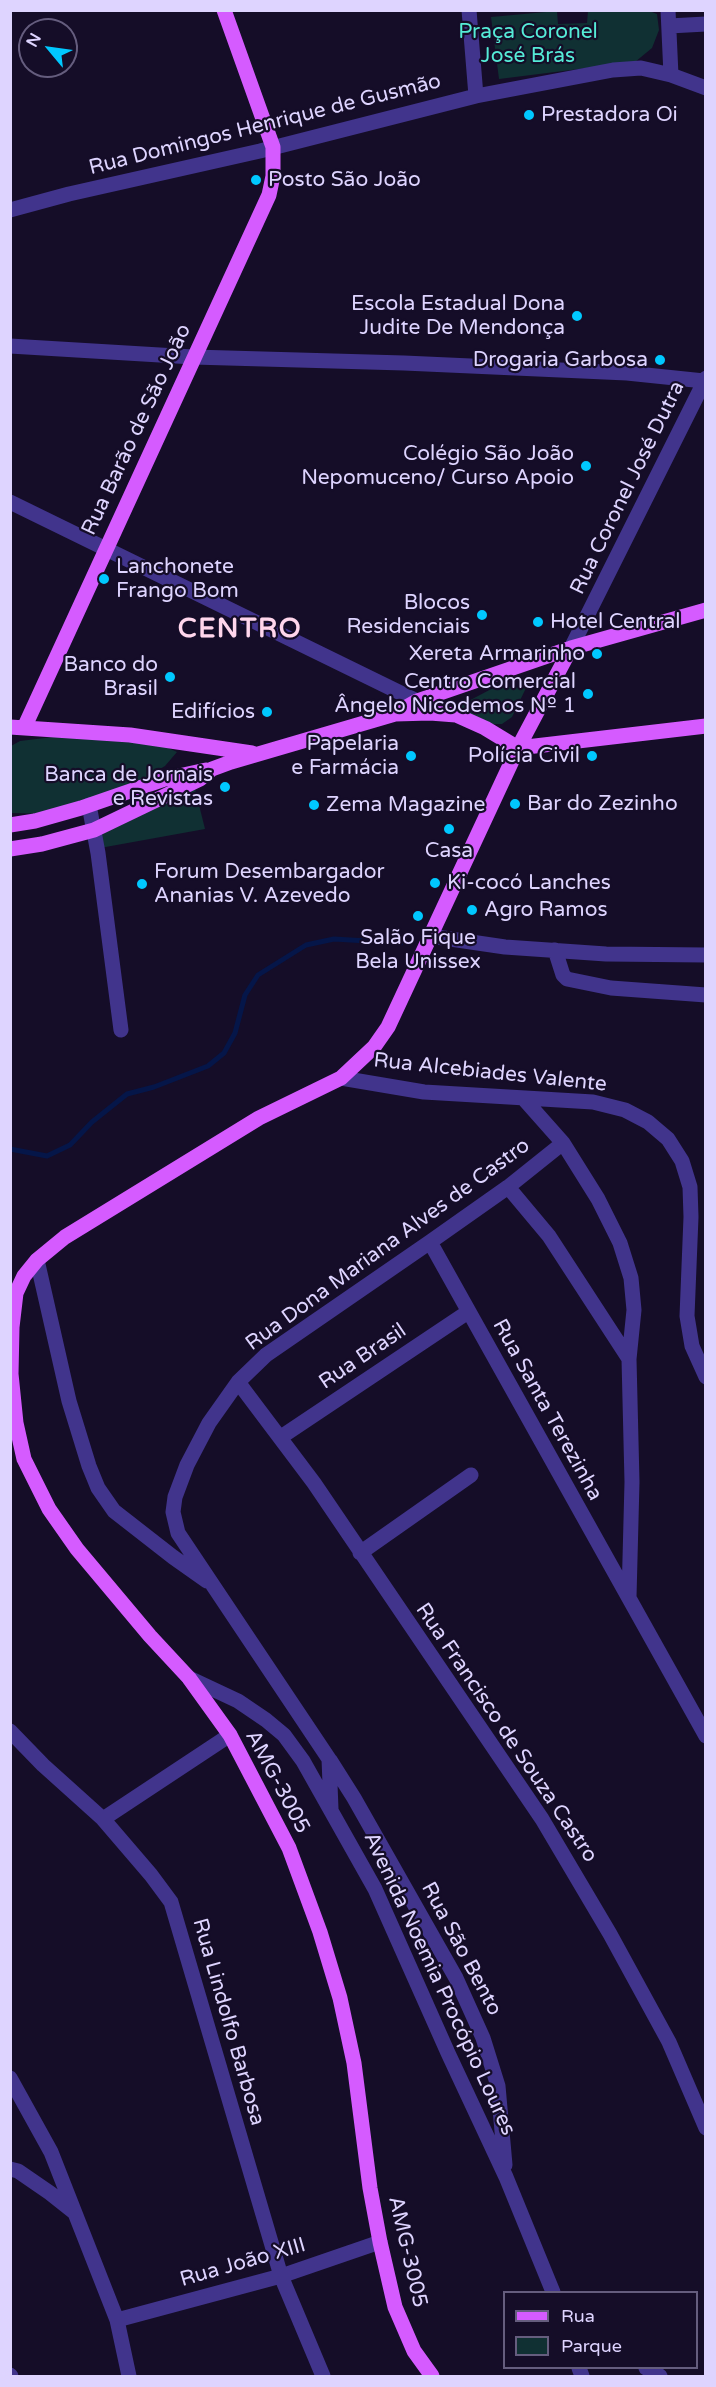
<!DOCTYPE html>
<meta charset="utf-8">
<style>
body{margin:0}
#map{position:relative;width:716px;height:2387px;overflow:hidden;background:#150d28;font-family:"Varela Round",sans-serif}
canvas{display:block}
.frame{position:absolute;inset:0;border:12px solid #ded4ff;pointer-events:none}
.legend{position:absolute;left:503px;top:2291px;width:195px;height:78px;box-sizing:border-box;background:#150d28;border:2px solid #655d7e;margin:0;padding:8px 10px;list-style:none;font-size:18px;color:#ded4ff}
.legend li{display:flex;align-items:center;gap:12px;height:30px}
.legend b{width:30px;border:2px solid #655d7e}
.north{position:absolute;left:18px;top:18px;width:60px;height:60px;box-sizing:border-box;background:#150d28;border:2px solid #655d7e;border-radius:50%;rotate:299deg;font-size:16px;font-weight:700;line-height:24px;text-align:center;color:#ded4ff}
.north::after{content:'';display:block;margin:auto;width:21px;height:27px;background:#00c8ff;clip-path:polygon(50% 0,100% 100%,50% 72%,0 100%)}
</style>
<div id="map">
<canvas width="716" height="2387"></canvas>
<div class="frame"></div>
<ul class="legend">
<li><b style="height:8px;background:#d55bff"></b>Rua</li>
<li><b style="height:16px;background:#103033"></b>Parque</li>
</ul>
<div class="north">N</div>
</div>
<script>
const ctx = document.querySelector('canvas').getContext('2d');
ctx.lineJoin = 'round';
function paint(path, color) { ctx.fillStyle = color; ctx.fill(path, 'evenodd'); }
const shape = rows => new Path2D(rows.map(r => 'M' + r).join(''));
function stroke(path, color, width, dash) { ctx.strokeStyle = color; ctx.lineWidth = width; ctx.lineCap = dash ? 'butt' : 'round'; ctx.setLineDash(dash || []); ctx.stroke(path); }
function label(font, color, halo, rows, align = 'center') {
  ctx.font = font + ' "Varela Round",sans-serif'; ctx.lineWidth = 4.5; ctx.setLineDash([]); ctx.textBaseline = 'middle'; ctx.strokeStyle = halo; ctx.fillStyle = color; for (const [text, x, y, turn = 0] of rows) {
    ctx.save(); ctx.translate(x, y); ctx.rotate((+turn || 0) * Math.PI / 180); ctx.textAlign = isNaN(turn) ? turn : align; if (halo) ctx.strokeText(text, 0, 0); ctx.fillText(text, 0, 0); ctx.restore();
  }
}
const green = shape([
 [557,11,558,24,587,23,588,11,649,11,657,14,659,30,652,48,635,62,499,79,491,17],
 [497,686,526,688,512,717,502,724,491,724,461,710,459,706],
 [53,737,84,737,164,746,177,752,165,766,121,792,52,814,11,813,11,746,20,741],
 [194,785,205,829,100,848,103,829]
]);
const stream = shape([
 [10,1149,47,1156,70,1145,92,1122,127,1094,154,1087,208,1066,224,1053,235,1033,245,995,258,975,306,945,334,939,401,943]
]);
const minor = shape([
 [469,10,476,96],
 [668,10,671,75],
 [669,26,706,24],
 [10,210,69,194,260,151,476,96,613,70,641,68,671,75,706,88],
 [10,346,193,357,404,363,627,373,704,381],
 [10,502,417,701],
 [571,648,706,378],
 [89,805,98,853,121,1030],
 [430,936,505,947,606,954,706,955],
 [555,950,563,975,567,979,611,988,706,995],
 [341,1078,424,1092,593,1102,625,1110,648,1122,668,1139,682,1161,690,1187,691,1217,687,1316,692,1346,706,1377],
 [524,1099,563,1143,598,1199,620,1243,631,1278,634,1310,629,1359,632,1482,629,1597],
 [508,1187,549,1236,629,1359],
 [430,1242,706,1736],
 [37,1260,69,1401,89,1466,98,1488,114,1511,173,1557,207,1581],
 [238,1382,314,1483,542,1819,610,1934,669,2042,706,2128],
 [281,1437,468,1312],
 [360,1553,471,1475],
 [189,1678,238,1701,266,1720,284,1735,303,1761,375,1889,448,2053,506,2177,553,2292],
 [10,1731,43,1765,103,1819,151,1875,171,1902,281,2276,323,2376],
 [330,1760,354,1798,456,1978,483,2038,498,2086,505,2165],
 [331,1809,329,1759,178,1533,173,1512,175,1497,187,1465,209,1423,238,1382,266,1355,430,1242,508,1187,563,1143],
 [103,1819,230,1735],
 [10,2078,51,2152,117,2320,129,2376],
 [10,2169,18,2171,50,2193,74,2212],
 [117,2320,281,2276,380,2242],
 [579,2368,582,2376],
 [646,2368,660,2376],
 [10,2375,11,2376]
]);
const major = shape([
 [396,713,417,701,571,648,706,610],
 [10,727,130,735,252,753],
 [24,728,269,195,273,176,273,147,224,10],
 [518,748,706,726],
 [10,825,35,821,81,808,165,779,206,770],
 [10,849,42,844,94,830,200,779,212,769,231,762,395,714,430,713,456,715,485,728,518,748],
 [432,2376,414,2351,395,2307,380,2242,370,2188,354,2063,340,1998,320,1932,289,1848,230,1735,189,1678,150,1636,77,1549,49,1509,24,1459,16,1423,11,1374,12,1327,16,1293,24,1276,37,1260,65,1237,259,1118,341,1078,374,1047,388,1027,518,748,571,648]
]);
const markers = [
 [529,115,6,"#00c8ff"],
 [256,180,6,"#00c8ff"],
 [577,316,6,"#00c8ff"],
 [660,360,6,"#00c8ff"],
 [586,466,6,"#00c8ff"],
 [104,579,6,"#00c8ff"],
 [482,615,6,"#00c8ff"],
 [538,622,6,"#00c8ff"],
 [597,654,6,"#00c8ff"],
 [170,677,6,"#00c8ff"],
 [588,694,6,"#00c8ff"],
 [267,712,6,"#00c8ff"],
 [411,756,6,"#00c8ff"],
 [592,756,6,"#00c8ff"],
 [225,787,6,"#00c8ff"],
 [515,804,6,"#00c8ff"],
 [314,805,6,"#00c8ff"],
 [449,829,6,"#00c8ff"],
 [435,883,6,"#00c8ff"],
 [142,884,6,"#00c8ff"],
 [472,910,6,"#00c8ff"],
 [418,916,6,"#00c8ff"]
];
const parkNames = [
 ["Praça Coronel",528,32],
 ["José Brás",528,56]
];
const poiNames = [
 ["Prestadora Oi",541,115,"left"],
 ["Posto São João",268,180,"left"],
 ["Escola Estadual Dona",565,304],
 ["Judite De Mendonça",565,328],
 ["Drogaria Garbosa",648,360],
 ["Colégio São João",574,454],
 ["Nepomuceno/ Curso Apoio",574,478],
 ["Lanchonete",116,567,"left"],
 ["Frango Bom",116,591,"left"],
 ["Blocos",470,603],
 ["Residenciais",470,627],
 ["Hotel Central",550,622,"left"],
 ["Xereta Armarinho",585,654],
 ["Banco do",158,665],
 ["Brasil",158,689],
 ["Centro Comercial",576,682],
 ["Ângelo Nicodemos Nº 1",576,706],
 ["Edifícios",255,712],
 ["Papelaria",399,744],
 ["e Farmácia",399,768],
 ["Polícia Civil",580,756],
 ["Banca de Jornais",213,775],
 ["e Revistas",213,799],
 ["Bar do Zezinho",527,804,"left"],
 ["Zema Magazine",326,805,"left"],
 ["Casa",449,851,"center"],
 ["Forum Desembargador",154,872,"left"],
 ["Ananias V. Azevedo",154,896,"left"],
 ["Ki-cocó Lanches",447,883,"left"],
 ["Agro Ramos",484,910,"left"],
 ["Salão Fique",418,938,"center"],
 ["Bela Unissex",418,962,"center"]
];
const streetNames = [
 ["Rua Domingos Henrique de Gusmão",265,125,-14],
 ["Rua Barão de São João",137,430,-65],
 ["Rua Coronel José Dutra",628,488,-64],
 ["Rua Alcebiades Valente",490,1073,6],
 ["Rua Dona Mariana Alves de Castro",388,1245,-36],
 ["Rua Brasil",363,1357,-34],
 ["Rua Santa Terezinha",547,1410,61],
 ["Rua Francisco de Souza Castro",506,1733,56],
 ["AMG-3005",277,1782,62],
 ["Rua São Bento",461,1949,62],
 ["Avenida Noemia Procópio Loures",439,1984,65],
 ["Rua Lindolfo Barbosa",228,2022,74],
 ["AMG-3005",407,2252,77],
 ["Rua João XIII",243,2263,-16]
];
const districtNames = [
 ["CENTRO",240,630]
];
paint(green, '#103033');
stroke(stream, '#051649', 5);
stroke(minor, '#41348c', 15);
stroke(major, '#d55bff', 15);
for (const [x, y, r, color] of markers) { const dot = new Path2D(); dot.arc(x, y, r, 0, 2 * Math.PI); ctx.fillStyle = color; ctx.fill(dot); stroke(dot, '#150d28', 2); }
label('21px', '#55ebd7', '#150d28', parkNames);
label('21px', '#ded4ff', '#150d28', poiNames, 'right');
label('21px', '#ded4ff', '#150d28', streetNames);
ctx.letterSpacing = '1.5px';
label('bold 27px', '#ffd6ec', '#150d28', districtNames);
ctx.letterSpacing = '0px';
</script>
